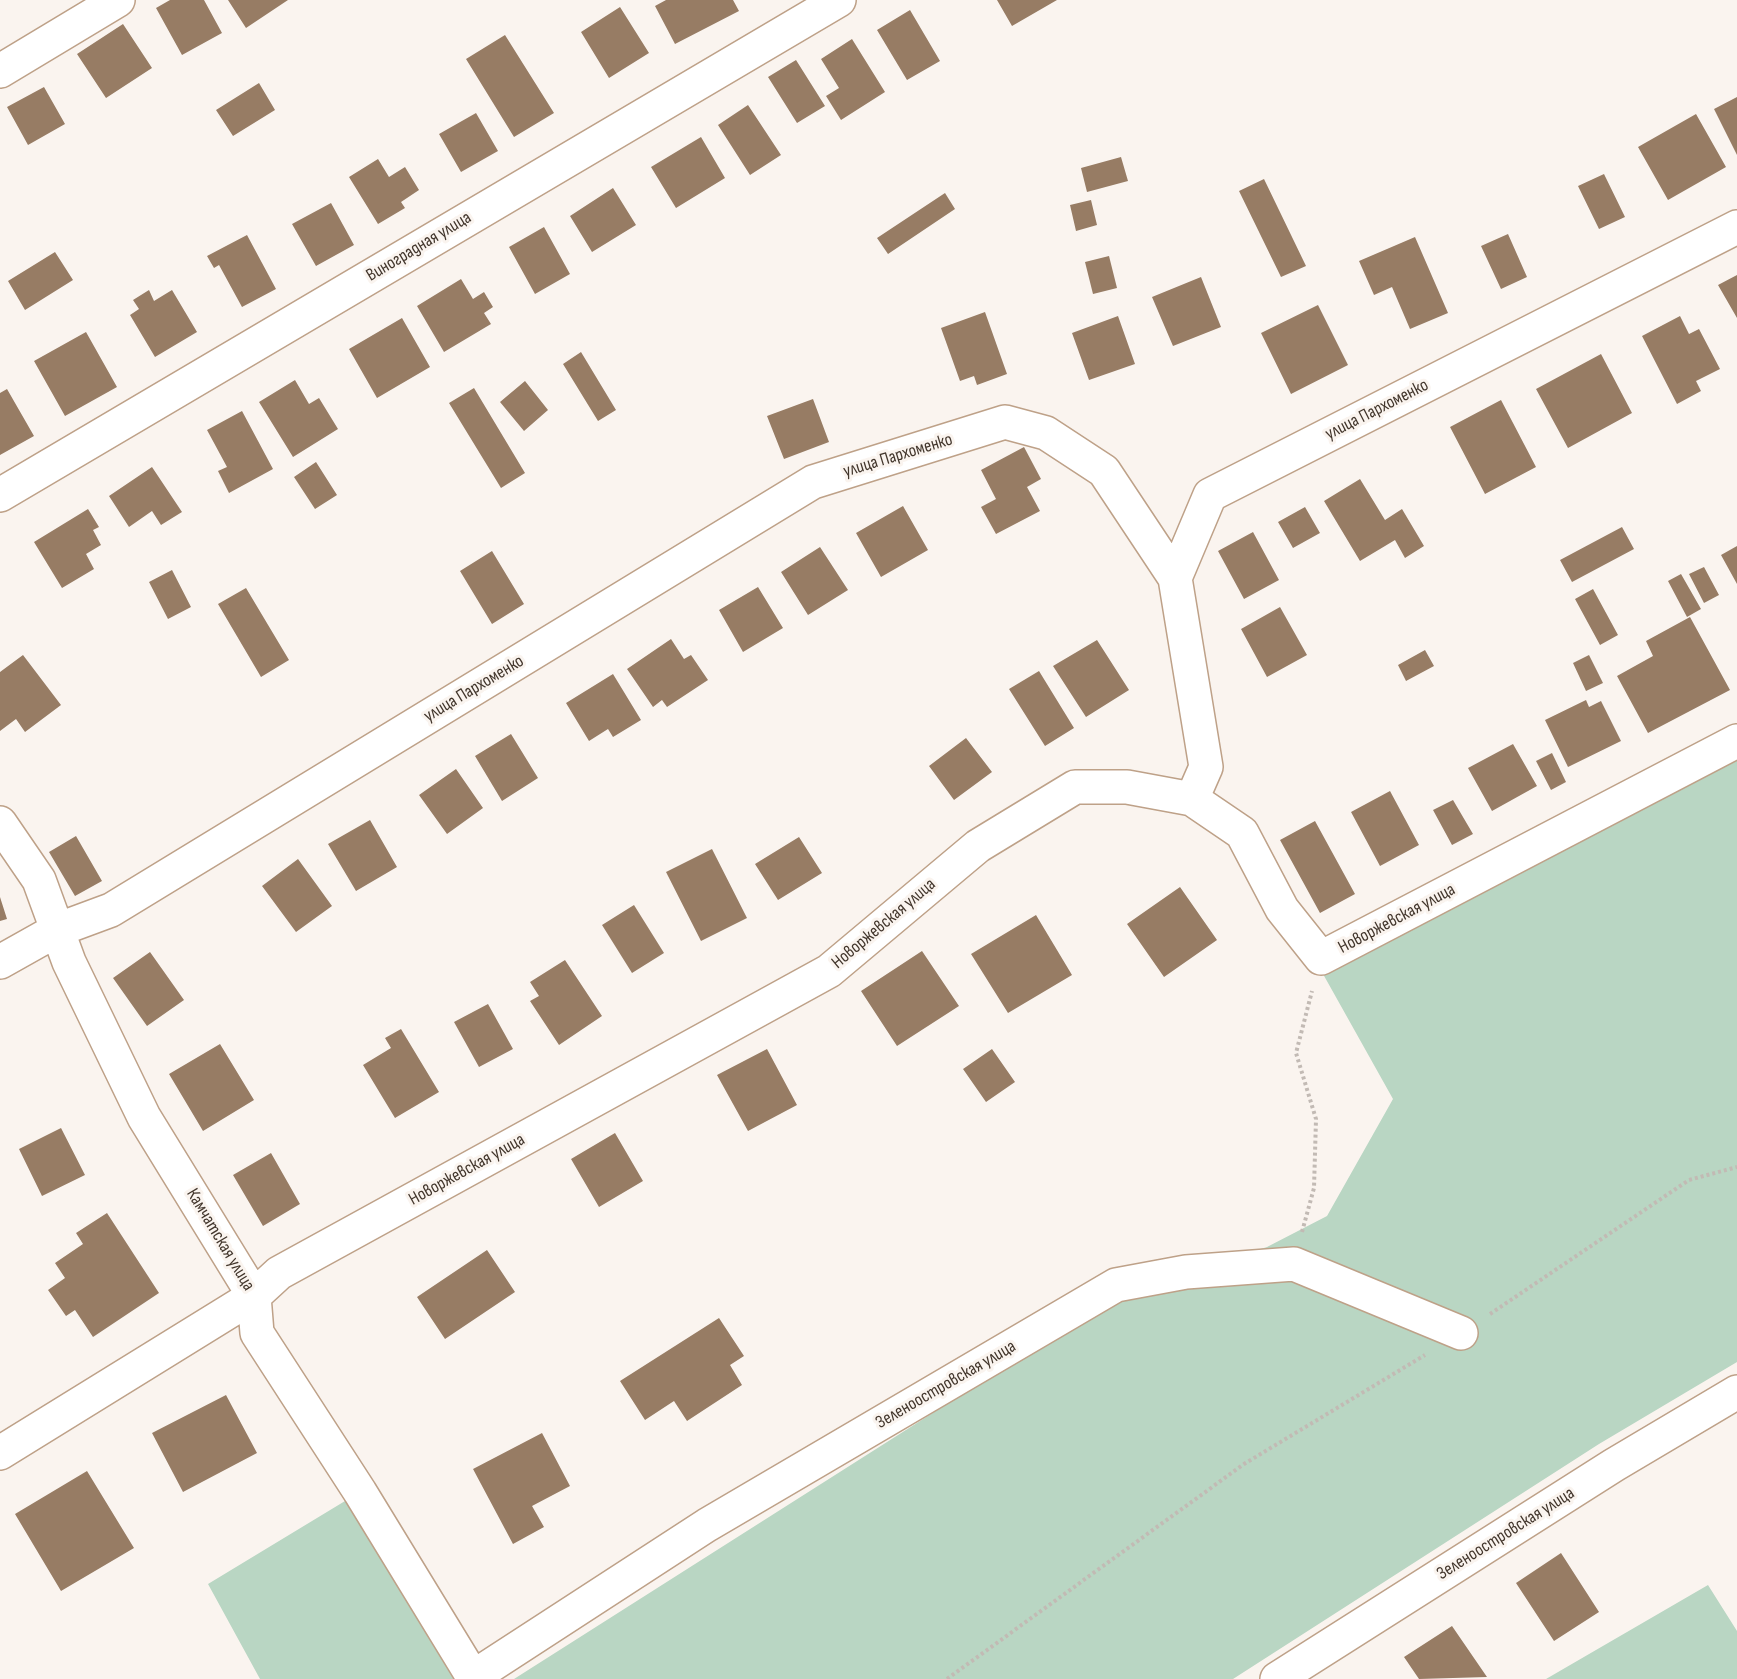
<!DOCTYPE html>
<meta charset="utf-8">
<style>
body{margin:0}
canvas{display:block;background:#faf4ef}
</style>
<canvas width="1737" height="1679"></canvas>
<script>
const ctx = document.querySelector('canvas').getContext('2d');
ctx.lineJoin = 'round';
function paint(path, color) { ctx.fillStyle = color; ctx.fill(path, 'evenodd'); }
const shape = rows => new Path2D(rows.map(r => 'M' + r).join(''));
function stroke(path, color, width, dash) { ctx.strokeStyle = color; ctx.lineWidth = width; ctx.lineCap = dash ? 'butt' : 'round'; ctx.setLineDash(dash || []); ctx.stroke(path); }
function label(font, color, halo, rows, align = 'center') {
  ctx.font = font + ' "Sofia Sans Condensed",sans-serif'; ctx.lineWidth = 6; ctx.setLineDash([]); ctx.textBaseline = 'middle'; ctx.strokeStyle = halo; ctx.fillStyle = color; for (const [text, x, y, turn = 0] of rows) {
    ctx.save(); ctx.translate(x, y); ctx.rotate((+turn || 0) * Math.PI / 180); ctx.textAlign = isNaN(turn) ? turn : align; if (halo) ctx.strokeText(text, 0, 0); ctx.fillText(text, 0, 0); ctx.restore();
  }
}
const green = shape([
 [1737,757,1737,1362,1599,1444,1233,1679,514,1679,1120,1294,1267,1247,1327,1216,1393,1099,1323,974],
 [350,1498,466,1679,260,1679,208,1584],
 [1708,1585,1737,1631,1737,1679,1546,1679]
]);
const building = shape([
 [170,0,204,0,222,33,182,55,156,8],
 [228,0,288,0,246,28],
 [666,0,733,0,739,11,675,44,655,6],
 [997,0,1057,0,1012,26],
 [620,7,649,53,609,78,581,32],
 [910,10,940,61,907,80,877,30],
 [123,24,152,68,106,98,77,54],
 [505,35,554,113,514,137,466,59],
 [852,39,885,92,841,120,826,96,839,88,821,59],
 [796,60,825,106,797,123,768,77],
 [259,83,275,110,233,136,216,110],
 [44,87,65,124,28,145,7,107],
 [1737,97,1737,155,1714,109],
 [748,105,781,155,750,175,718,125],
 [476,113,498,151,461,172,439,134],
 [1696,114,1726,167,1668,200,1638,147],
 [701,137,725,178,676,208,651,167],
 [1121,157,1128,181,1087,192,1081,168],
 [378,159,389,177,405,167,419,190,401,202,405,208,378,224,349,177],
 [1604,174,1625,217,1599,229,1578,186],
 [1264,179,1306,266,1281,277,1239,191],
 [613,188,636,225,592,252,570,216],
 [945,193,955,209,888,254,877,238],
 [1091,200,1097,225,1076,231,1070,205],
 [331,203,354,245,316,266,292,224],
 [544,227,570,274,535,294,509,247],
 [1508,234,1527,277,1501,289,1481,246],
 [247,235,276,289,242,307,219,265,214,268,207,256],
 [1415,237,1448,313,1410,329,1392,287,1374,295,1359,261],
 [55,252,73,280,25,310,8,281],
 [1109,256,1117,288,1093,294,1085,262],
 [1737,275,1737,318,1718,285],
 [1201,277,1221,327,1173,346,1152,297],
 [461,279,473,299,484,292,493,307,484,313,491,324,444,352,417,306],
 [149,290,154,301,172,290,197,332,155,357,130,315,139,309,133,300],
 [1318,305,1348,365,1291,394,1261,333],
 [985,312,1007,374,977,385,974,376,960,381,941,328],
 [1118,316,1135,364,1089,380,1072,333],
 [1680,316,1689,334,1699,329,1720,369,1696,381,1701,391,1677,404,1642,336],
 [402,318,430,367,377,398,349,349],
 [86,332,117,387,65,416,34,361],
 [581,352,616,410,598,421,563,364],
 [1601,354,1632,413,1568,448,1536,389],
 [295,380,309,404,319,398,338,429,293,457,259,402],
 [525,381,548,410,524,431,500,402],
 [474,388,525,473,501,488,449,403],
 [7,389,34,436,0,455,0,393],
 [813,399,829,442,784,459,767,416],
 [1501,400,1536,467,1485,494,1450,427],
 [242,411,273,469,229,493,218,471,227,467,207,430],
 [1024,447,1041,479,1027,487,1040,511,996,534,981,507,996,499,981,470],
 [316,462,337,495,315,509,294,477],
 [152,467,182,512,161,525,152,511,129,527,109,496],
 [1360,479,1385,520,1402,509,1424,546,1405,558,1395,540,1360,561,1324,501],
 [903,506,928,550,881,577,856,533],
 [1305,507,1320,533,1293,548,1278,522],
 [88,509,99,527,93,530,101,545,86,554,94,569,62,588,34,542],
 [1622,527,1634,549,1572,582,1560,560],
 [1253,532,1279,580,1244,599,1218,551],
 [1737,546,1737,584,1721,555],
 [820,547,848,590,808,615,781,572],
 [492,551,524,604,492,624,460,571],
 [1704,567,1719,595,1704,603,1689,574],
 [172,570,191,607,168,619,149,582],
 [1681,574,1701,609,1687,617,1668,581],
 [758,587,783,628,743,652,719,610],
 [246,588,289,660,261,677,218,604],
 [1593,589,1618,635,1600,645,1575,599],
 [1280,607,1307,655,1267,677,1241,629],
 [1690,617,1730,690,1648,733,1617,676,1653,656,1646,641],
 [671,639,684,659,691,655,708,680,667,707,662,700,653,707,627,669],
 [1097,640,1129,690,1086,717,1053,666],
 [1425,650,1434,666,1406,681,1398,665],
 [23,655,61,705,25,732,16,719,0,731,0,672],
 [1589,655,1603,683,1586,691,1573,663],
 [1039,671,1074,728,1045,746,1009,689],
 [613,674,641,720,613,737,608,729,589,741,566,703],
 [1586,700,1589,707,1601,701,1621,741,1568,767,1545,720],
 [511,734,538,778,502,801,475,756],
 [966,738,992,772,954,800,929,766],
 [1513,744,1537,786,1492,811,1468,768],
 [1552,753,1566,782,1551,790,1536,761],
 [456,769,483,808,447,834,419,795],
 [1390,791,1419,845,1380,866,1351,812],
 [1453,800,1473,834,1452,845,1433,810],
 [370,820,397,867,356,891,328,844],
 [1315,821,1355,894,1320,913,1280,840],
 [76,836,102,881,75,896,49,852],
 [799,837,822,873,778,900,755,864],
 [712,849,747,918,701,941,666,872],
 [298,859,332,906,296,932,262,886],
 [1180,887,1217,940,1164,977,1127,924],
 [0,897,7,919,0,921],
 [634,905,664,953,632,973,602,925],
 [1036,915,1072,975,1008,1013,971,954],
 [922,951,959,1006,897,1046,861,991],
 [150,952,184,1000,147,1026,113,978],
 [565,960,602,1016,559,1045,530,1001,539,996,530,982],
 [488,1004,513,1049,479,1067,454,1022],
 [401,1029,439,1092,395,1118,363,1065,391,1048,385,1038],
 [220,1044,254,1100,203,1131,169,1074],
 [767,1049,797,1105,748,1131,717,1075],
 [992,1049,1015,1082,986,1102,963,1069],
 [61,1128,85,1175,42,1196,19,1149],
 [615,1133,643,1181,599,1207,571,1159],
 [271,1153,300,1204,263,1226,233,1175],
 [107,1213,159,1293,93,1337,75,1310,66,1316,48,1290,65,1278,55,1263,83,1244,76,1233],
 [487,1250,515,1292,445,1339,417,1297],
 [719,1318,744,1356,730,1365,742,1385,687,1421,674,1401,645,1420,620,1381],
 [226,1395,257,1453,183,1492,152,1433],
 [542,1433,570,1486,532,1506,544,1527,513,1544,473,1469],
 [87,1471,134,1548,61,1591,15,1514],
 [1561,1553,1599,1612,1554,1641,1516,1583],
 [1452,1626,1487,1677,1419,1679,1404,1657]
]);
const path = shape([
 [1302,1232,1314,1188,1316,1119,1296,1053,1312,991],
 [1490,1314,1689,1180,1737,1167],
 [947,1679,1244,1464,1425,1355]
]);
const street = shape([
 [0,71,118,0],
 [0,495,839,0],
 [1175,578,1206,767,1192,799],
 [0,823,39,880,69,962,144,1117,254,1296,257,1333,360,1492,473,1677,707,1525,1116,1285,1186,1272,1294,1264,1461,1333],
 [0,962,57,930,111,910,813,482,1005,422,1046,433,1104,471,1175,578,1210,495,1737,227],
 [0,1453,254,1296,279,1273,829,971,978,846,1075,787,1127,787,1192,799,1242,833,1282,909,1321,958,1737,741],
 [1277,1679,1614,1465,1737,1392]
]);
const streetNames = [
 ["Виноградная улица",419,247,-31],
 ["улица Пархоменко",1377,410,-27],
 ["улица Пархоменко",898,456,-17],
 ["улица Пархоменко",474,689,-31],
 ["Новоржевская улица",1397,919,-28],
 ["Новоржевская улица",884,924,-40],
 ["Новоржевская улица",467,1170,-29],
 ["Камчатская улица",220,1240,59],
 ["Зеленоостровская улица",946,1385,-30],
 ["Зеленоостровская улица",1506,1534,-32]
];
paint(green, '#b9d6c3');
paint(building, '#977c64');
stroke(street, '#bea188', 36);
stroke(path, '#c2bab4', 4, [3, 3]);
stroke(street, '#fff', 33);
label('18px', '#42362c', '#faf4ef', streetNames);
</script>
